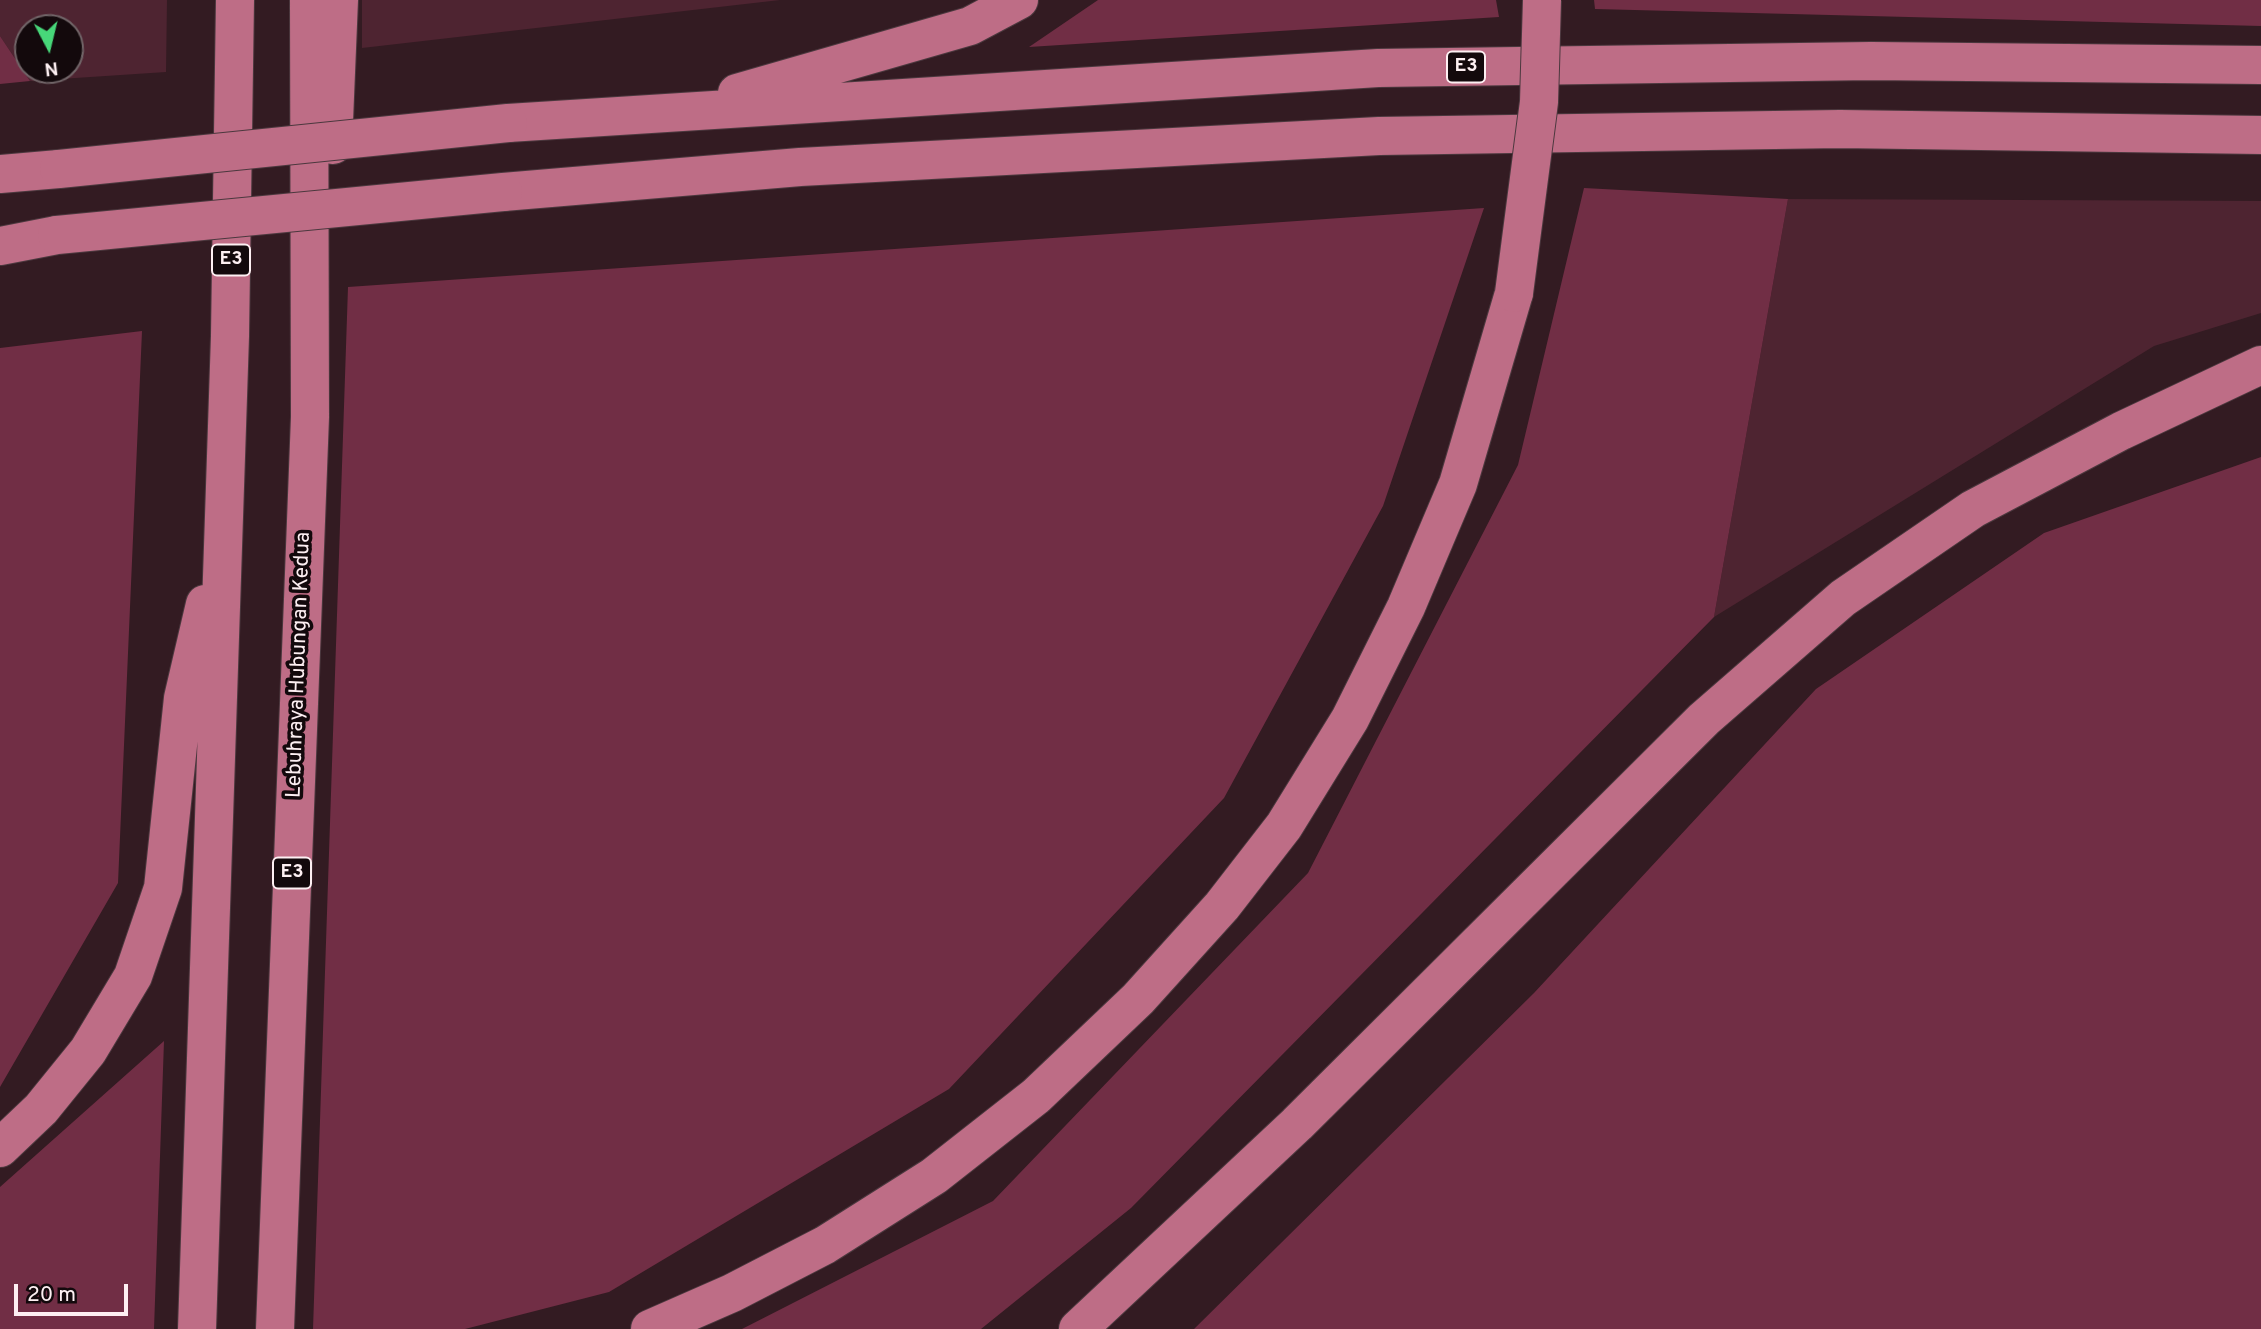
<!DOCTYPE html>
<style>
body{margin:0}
#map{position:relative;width:2261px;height:1329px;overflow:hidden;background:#331b22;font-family:Overpass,sans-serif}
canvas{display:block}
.north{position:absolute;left:14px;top:14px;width:70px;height:70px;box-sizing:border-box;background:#13090c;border:2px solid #716568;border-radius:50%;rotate:173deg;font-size:19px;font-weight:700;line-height:28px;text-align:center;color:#fdeff2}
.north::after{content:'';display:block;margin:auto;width:24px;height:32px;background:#47d779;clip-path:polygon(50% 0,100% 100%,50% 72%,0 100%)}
.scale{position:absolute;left:14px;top:1284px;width:114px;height:32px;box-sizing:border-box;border:4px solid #fdeff2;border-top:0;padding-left:9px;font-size:21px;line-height:24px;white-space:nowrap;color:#fdeff2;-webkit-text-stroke:5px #13090c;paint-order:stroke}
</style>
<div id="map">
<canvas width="2261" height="1329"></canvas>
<div class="north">N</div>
<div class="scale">20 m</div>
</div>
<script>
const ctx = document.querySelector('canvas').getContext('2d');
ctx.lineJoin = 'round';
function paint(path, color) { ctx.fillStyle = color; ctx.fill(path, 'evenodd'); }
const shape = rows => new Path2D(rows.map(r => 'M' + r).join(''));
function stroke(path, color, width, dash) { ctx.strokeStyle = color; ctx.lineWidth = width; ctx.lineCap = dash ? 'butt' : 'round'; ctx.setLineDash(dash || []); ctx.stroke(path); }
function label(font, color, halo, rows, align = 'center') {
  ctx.font = font + ' Overpass,sans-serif'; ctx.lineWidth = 7; ctx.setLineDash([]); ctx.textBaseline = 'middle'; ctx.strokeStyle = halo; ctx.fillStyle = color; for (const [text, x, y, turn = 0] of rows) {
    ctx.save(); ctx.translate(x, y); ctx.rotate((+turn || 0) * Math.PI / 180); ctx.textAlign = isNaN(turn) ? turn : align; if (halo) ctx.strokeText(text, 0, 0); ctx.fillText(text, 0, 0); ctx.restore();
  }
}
const green = shape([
 [0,0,167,0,166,72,30,81,0,36],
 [28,28,70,28,70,70,28,70],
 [362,0,780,0,362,48],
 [1788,199,2261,201,2261,313,2154,346,1714,617]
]);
const forest = shape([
 [1098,0,1496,0,1499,17,1029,47],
 [1594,0,2261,0,2261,26,1595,9],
 [0,36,30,81,0,84],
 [1584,188,1788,199,1714,617,1131,1208,981,1329,742,1329,993,1201,1308,873,1518,465],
 [1484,208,1383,506,1224,798,949,1089,609,1292,465,1329,313,1329,348,287],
 [142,331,118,883,0,1087,0,348],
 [2261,457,2261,1329,1194,1329,1534,993,1816,689,2044,533],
 [164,1041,154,1329,0,1329,0,1187]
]);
const highway = shape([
 [737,93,970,26,1019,0],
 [508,123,1378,68,1871,61,2261,65],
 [333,145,339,0],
 [0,174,59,169],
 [503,192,800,167,1379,136,1840,129,2261,135],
 [0,246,57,235],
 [0,1148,41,1109,88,1051,133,976,163,888,183,698,205,604],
 [197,1329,230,336,235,0],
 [275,1329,310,417,309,0],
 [650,1329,732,1293,825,1245,934,1176,1036,1096,1138,999,1222,906,1284,826,1350,719,1406,607,1458,484,1514,293],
 [1078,1329,1297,1124,1704,719,1843,598,1973,509,2121,431,2261,365]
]);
const highwayBridge = shape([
 [59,169,508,123],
 [57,235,503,192],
 [1514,293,1539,102,1542,0]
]);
const shields = [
 [1466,67,38],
 [231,260,38],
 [292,873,38]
];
const shieldNames = [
 ["E3",1466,67],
 ["E3",231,260],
 ["E3",292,873]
];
const streetNames = [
 ["Lebuhraya Hubungan Kedua",300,665,-88]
];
paint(green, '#4e2431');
paint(forest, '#712e45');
stroke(highway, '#4b383e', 40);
stroke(highway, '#be6d86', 38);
stroke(highwayBridge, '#4b383e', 40, []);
stroke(highwayBridge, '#be6d86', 38);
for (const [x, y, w] of shields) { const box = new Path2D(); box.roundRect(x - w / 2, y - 15.5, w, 31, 5); ctx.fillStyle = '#13090c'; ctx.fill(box); stroke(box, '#fdeff2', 2); }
label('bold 19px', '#fdeff2', null, shieldNames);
label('21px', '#fdeff2', '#13090c', streetNames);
</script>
